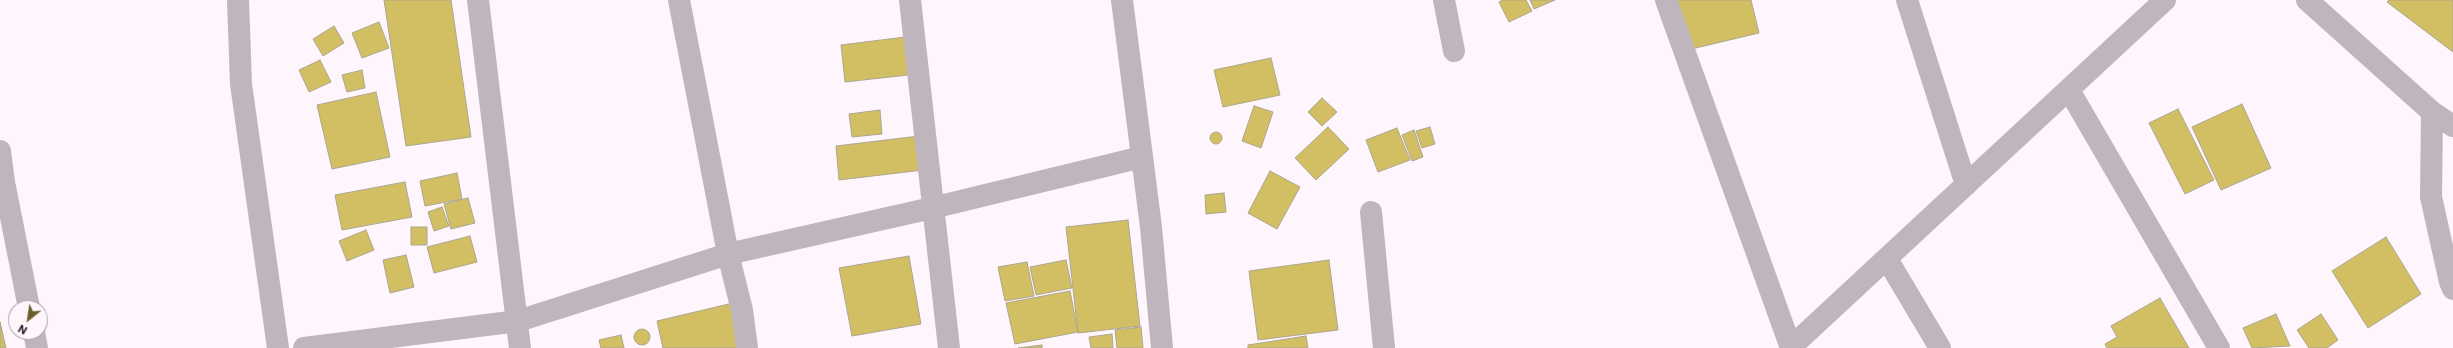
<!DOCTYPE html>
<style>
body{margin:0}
#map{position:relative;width:2453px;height:348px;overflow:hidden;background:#fef6fc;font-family:Commissioner,sans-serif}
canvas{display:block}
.north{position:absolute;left:8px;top:300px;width:40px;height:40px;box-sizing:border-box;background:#fef6fc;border:1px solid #a79fa5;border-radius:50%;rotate:210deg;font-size:11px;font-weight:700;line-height:16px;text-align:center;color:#241c22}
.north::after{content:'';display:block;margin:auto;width:14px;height:18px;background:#6a5f2c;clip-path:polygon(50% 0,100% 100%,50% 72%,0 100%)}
</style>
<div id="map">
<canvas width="2453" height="348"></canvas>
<div class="north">N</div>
</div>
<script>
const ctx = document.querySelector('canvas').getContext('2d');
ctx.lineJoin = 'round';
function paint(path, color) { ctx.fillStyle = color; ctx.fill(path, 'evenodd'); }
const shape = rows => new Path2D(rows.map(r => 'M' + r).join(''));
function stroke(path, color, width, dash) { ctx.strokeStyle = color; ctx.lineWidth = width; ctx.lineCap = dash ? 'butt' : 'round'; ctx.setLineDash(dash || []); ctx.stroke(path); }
const building = shape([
 [384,0,451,0,471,137,406,146,384,0],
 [1503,0,1526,0,1532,11,1509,22,1499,2,1503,0],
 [1530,0,1555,0,1534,9,1530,0],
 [1671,0,1751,0,1759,33,1683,51,1671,0],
 [2389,0,2453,0,2453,52,2387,2,2389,0],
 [379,22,389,48,362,58,352,33,379,22],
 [334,26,344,43,323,56,313,39,334,26],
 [913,36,917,74,845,82,841,45,913,36],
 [1271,58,1280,95,1223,107,1214,70,1271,58],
 [320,60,331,82,309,92,299,70,320,60],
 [362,70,365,88,347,92,342,75,362,70],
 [376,92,390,157,332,169,317,105,376,92],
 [1322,98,1337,112,1322,126,1308,112,1322,98],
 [2242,104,2271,168,2221,190,2192,127,2242,104],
 [1254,106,1273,112,1261,148,1242,141,1254,106],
 [2178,109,2214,180,2185,194,2149,123,2178,109],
 [880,110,882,134,852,137,849,114,880,110],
 [1328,127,1349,149,1316,180,1295,158,1328,127],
 [1430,127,1435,144,1422,148,1416,131,1430,127],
 [1397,128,1410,160,1378,172,1366,140,1397,128],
 [1414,130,1423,157,1412,161,1402,135,1414,130],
 '1210 138a6 6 0 1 1 12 0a6 6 0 1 1-12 0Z',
 [919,136,923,170,839,180,836,146,919,136],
 [1270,171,1300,187,1277,229,1248,213,1270,171],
 [457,173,462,199,425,206,420,181,457,173],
 [405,182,412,217,342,230,335,195,405,182],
 [1224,193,1226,212,1206,214,1205,195,1224,193],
 [468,198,475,223,451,229,444,204,468,198],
 [442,207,449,226,434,231,428,212,442,207],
 [1128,220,1140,326,1078,333,1066,227,1128,220],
 [411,227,427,227,427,245,411,245,411,227],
 [366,230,374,250,347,261,339,241,366,230],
 [470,236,477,262,434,273,427,247,470,236],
 [2386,237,2421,294,2368,328,2332,271,2386,237],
 [406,255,414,287,390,293,383,260,406,255],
 [909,256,921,324,852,336,839,268,909,256],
 [1066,260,1072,288,1036,295,1030,267,1066,260],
 [1329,260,1338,330,1258,340,1249,271,1329,260],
 [1027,262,1034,296,1005,301,998,267,1027,262],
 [1070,291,1078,332,1015,344,1006,303,1070,291],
 [2160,298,2189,348,2107,348,2105,344,2117,337,2111,326,2160,298],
 [733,303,743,348,663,348,657,321,733,303],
 [2276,314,2290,346,2252,348,2243,328,2276,314],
 [2321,314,2338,340,2327,348,2309,348,2297,330,2321,314],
 [0,322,6,348,0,348,0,322],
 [1141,327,1143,348,1117,348,1115,330,1141,327],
 '634 337a8 8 0 1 1 16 0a8 8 0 1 1-16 0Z',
 [1112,334,1113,348,1091,348,1089,337,1112,334],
 [621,335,624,348,601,348,599,340,621,335],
 [1306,336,1308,348,1248,348,1248,345,1306,336],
 [1042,345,1042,348,1018,348,1042,345]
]);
const minor = shape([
 [238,0,241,84,278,348],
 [478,0,520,348],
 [679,0,728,254,742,310,747,348],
 [910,0,949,348],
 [1122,0,1151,227,1162,348],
 [1444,0,1454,51],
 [1666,0,1791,348],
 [1907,0,1966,185],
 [2307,0,2432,112,2453,126],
 [2069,90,2219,348],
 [2432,112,2431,197,2450,282,2453,289],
 [0,151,4,182,29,308],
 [1371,212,1384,348],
 [1887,259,1940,348],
 [34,332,37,348],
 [304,348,518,321,728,254,932,208,1142,157],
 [1790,348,2165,0]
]);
paint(building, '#d3bf63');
stroke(building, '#aba690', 1);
stroke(minor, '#bfb6bd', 22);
</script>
